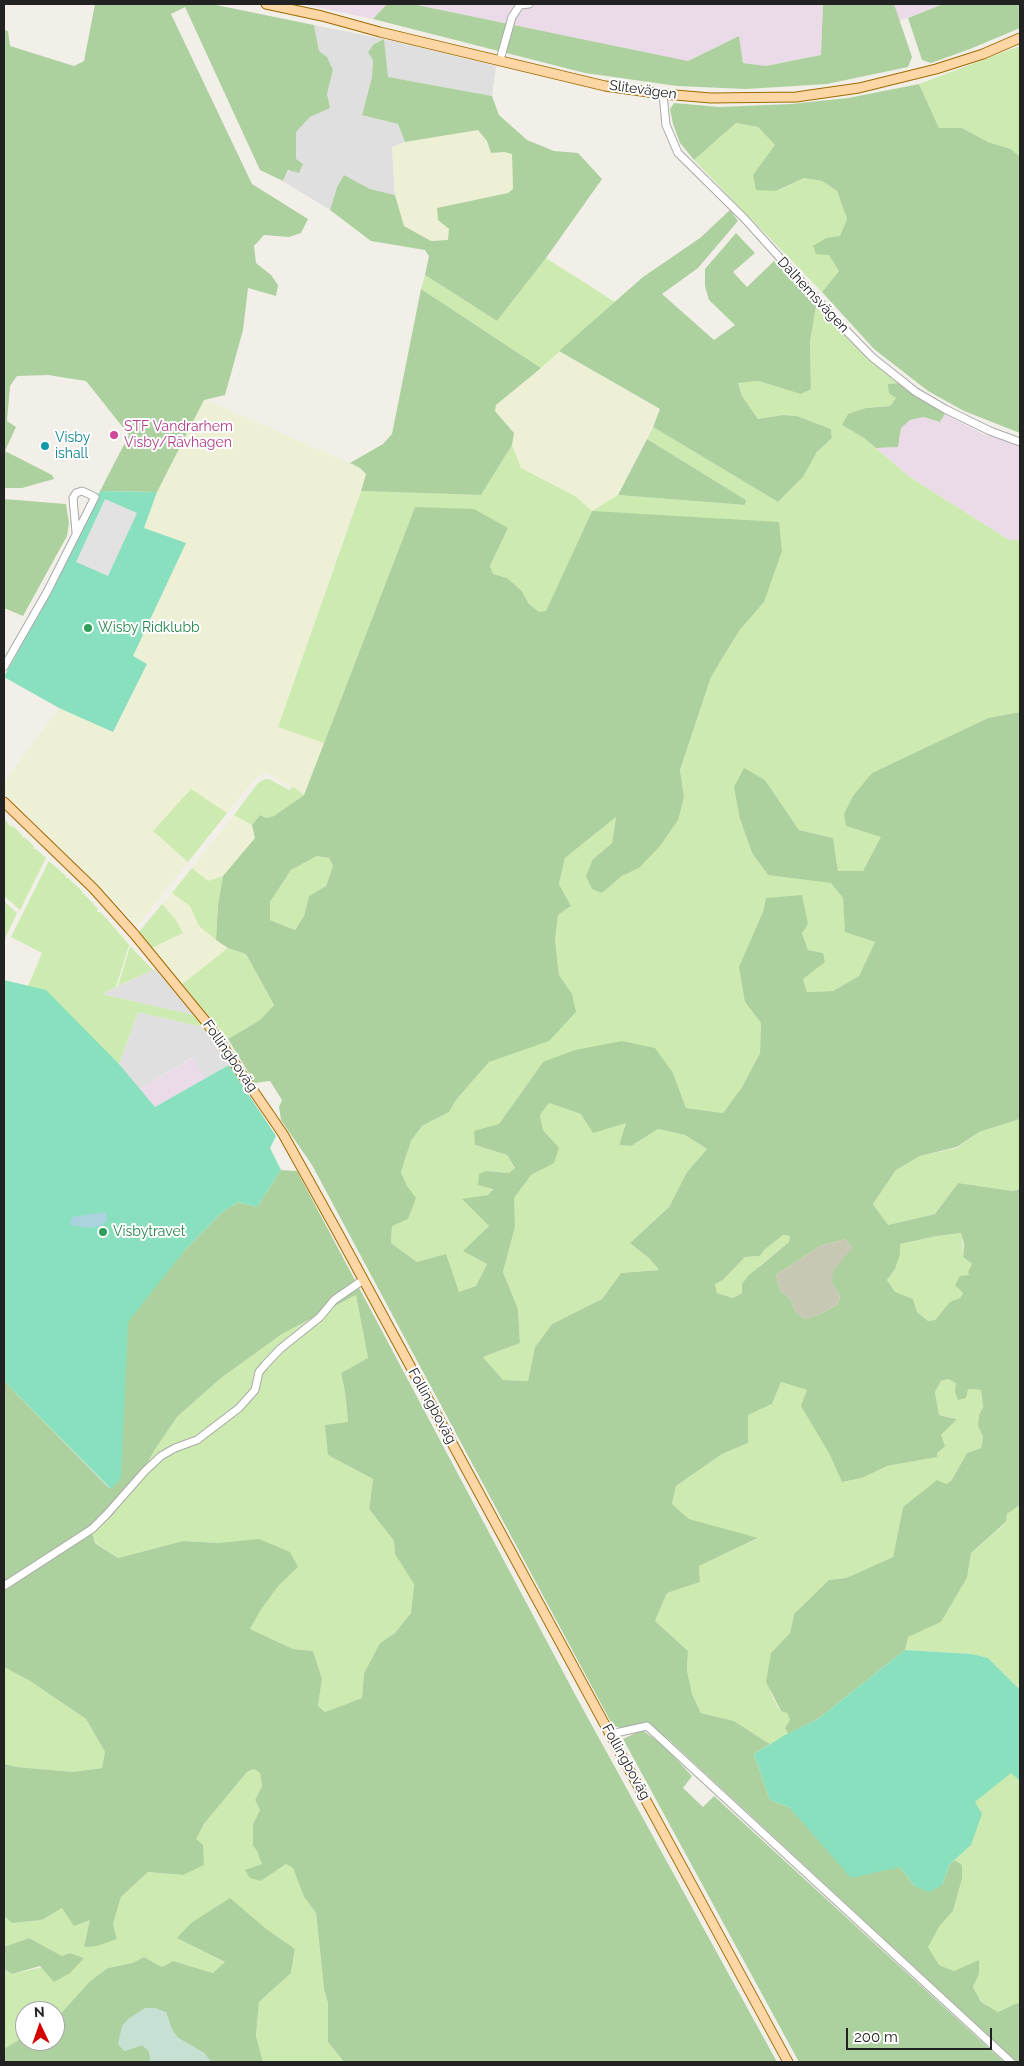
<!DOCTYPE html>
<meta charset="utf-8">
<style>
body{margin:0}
#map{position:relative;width:1024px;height:2066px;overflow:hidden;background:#f2efe9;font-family:Raleway,sans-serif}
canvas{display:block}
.frame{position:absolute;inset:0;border:5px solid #222;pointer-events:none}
.north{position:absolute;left:15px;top:2001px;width:50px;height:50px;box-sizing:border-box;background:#fff;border:1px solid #a7a7a7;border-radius:50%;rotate:357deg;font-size:14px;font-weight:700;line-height:20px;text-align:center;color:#222}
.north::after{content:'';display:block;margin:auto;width:18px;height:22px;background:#d40000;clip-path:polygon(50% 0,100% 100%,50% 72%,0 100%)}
.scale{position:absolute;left:846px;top:2028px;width:146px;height:22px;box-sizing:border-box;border:2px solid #222;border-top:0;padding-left:6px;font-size:15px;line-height:18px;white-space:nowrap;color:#222;-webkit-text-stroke:4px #fff;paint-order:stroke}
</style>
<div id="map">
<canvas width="1024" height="2066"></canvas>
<div class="frame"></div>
<div class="north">N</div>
<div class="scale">200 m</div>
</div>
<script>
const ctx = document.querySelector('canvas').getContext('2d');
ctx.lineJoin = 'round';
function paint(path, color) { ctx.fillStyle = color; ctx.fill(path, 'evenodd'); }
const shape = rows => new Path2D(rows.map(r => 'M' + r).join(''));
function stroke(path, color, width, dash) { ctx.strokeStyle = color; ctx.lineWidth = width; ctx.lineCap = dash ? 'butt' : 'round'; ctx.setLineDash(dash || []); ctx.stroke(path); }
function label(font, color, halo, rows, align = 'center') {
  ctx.font = font + ' Raleway,sans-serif'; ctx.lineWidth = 4; ctx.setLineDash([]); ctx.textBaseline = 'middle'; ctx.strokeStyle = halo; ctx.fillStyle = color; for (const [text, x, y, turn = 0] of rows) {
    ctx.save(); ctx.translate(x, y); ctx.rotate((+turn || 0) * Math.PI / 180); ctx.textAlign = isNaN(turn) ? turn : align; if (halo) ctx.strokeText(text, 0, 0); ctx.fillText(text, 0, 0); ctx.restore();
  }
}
const residential = shape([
 [314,25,384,39,496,66,492,96,387,77,384,39,374,44,372,77,362,114,398,124,405,142,392,147,395,195,370,189,344,175,337,187,330,210,283,181,296,159,296,132,310,117,329,108,327,94,333,70,327,57,319,51],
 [155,969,193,1015,102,994],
 [138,1012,203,1027,229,1065,205,1079,192,1058,139,1089,119,1064]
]);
const industrial = shape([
 [301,4,387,4,373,19],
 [412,4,823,4,821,55,766,66,743,63,739,36,688,61],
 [894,4,943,4,899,21],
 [945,414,983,434,1020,445,1020,540,1009,540,910,477,876,448,898,447,901,428,910,420,924,417,940,422],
 [193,1058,205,1079,155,1107,139,1089]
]);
const construction = shape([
 [846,1239,852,1248,832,1283,840,1297,838,1304,821,1314,804,1319,795,1311,790,1298,781,1292,776,1275,820,1246]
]);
const farmland = shape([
 [478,130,487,141,491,153,504,152,512,153,514,189,508,193,438,220,449,229,449,240,431,241,404,226,395,195,392,147,405,142],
 [559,351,660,410,618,495,592,511,575,496,521,468,512,445,514,433,495,411,496,405,541,368],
 [204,399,350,463,360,468,366,474,278,727,324,743,304,795,265,772,254,780,227,813,191,789,153,831,188,862,137,926,97,883,4,793,4,782,59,708,112,732,147,664,133,656,186,543,144,528,157,492],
 [234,815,252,825,256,837,223,876,208,881,192,868],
 [172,893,191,906,199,926,228,948,182,984,152,948,183,933,176,920,162,904]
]);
const grass = shape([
 [1020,46,1020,157,1011,149,988,142,962,128,939,128,919,84],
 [736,123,758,127,775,145,769,156,777,191,804,178,822,181,837,191,847,219,840,237,826,238,829,254,839,271,822,292,694,160],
 [546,258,615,302,541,368,421,289,425,275,497,321],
 [816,306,868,359,898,383,888,384,896,398,890,406,866,408,842,425,864,438,910,477,1009,540,1020,540,1020,712,988,718,872,773,846,826,882,837,863,871,838,871,833,838,799,830,765,780,740,819,752,853,768,875,831,882,843,898,846,932,875,942,859,976,833,991,807,992,803,979,823,953,808,950,802,933,808,923,766,898,745,1002,761,1023,760,1053,742,1087,723,1113,686,1108,673,1073,543,1062,499,1124,475,1145,507,1155,515,1169,509,1173,486,1171,493,1188,488,1195,476,1197,489,1226,464,1251,487,1264,476,1286,459,1292,391,1243,392,1225,407,1186,401,1172,411,1141,422,1126,449,1112,456,1100,489,1062,518,1051,572,994,559,975,555,940,558,915,571,906,559,884,565,858,616,817,612,843,593,859,602,893,622,876,639,868,684,797,680,770,711,677,739,631,764,602,592,511,546,612,539,612,529,604,521,590,507,578,493,574,490,566,508,528,415,507,324,743,278,727,361,491,481,495,512,445,521,468,575,496,592,511,618,495,745,505,746,500,647,439,653,427,778,502,803,477,817,452,832,438,831,429,797,416,783,415,758,419,742,396,738,382,758,381,784,389,811,389,810,342],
 [265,779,269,779,289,790,293,787,304,795,274,816,266,818,260,815,252,825,234,815,258,783],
 [191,789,227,813,188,862,153,831],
 [4,818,11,827,13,826,22,835,22,838,24,837,34,846,33,849,36,849,46,858,20,910,4,896],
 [317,856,329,858,333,866,326,886,309,896,304,916,295,930,270,920,270,902,291,870],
 [49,861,66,876,65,878,68,878,83,892,82,894,84,894,98,909,97,912,100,912,106,918,129,945,116,987,102,994,193,1015,203,1027,138,1012,119,1064,46,991,28,986,42,953,11,937],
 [192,868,208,881,223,876,218,905,216,940,199,926,190,906,172,893],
 [4,901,17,913,4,941],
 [162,904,176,920,183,933,152,948,139,932],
 [130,946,153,970,118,986],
 [228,948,246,954,274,1005,260,1020,228,1039,182,984],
 [549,1103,581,1114,626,1122,619,1145,631,1146,658,1129,685,1135,707,1149,687,1172,669,1207,630,1243,650,1259,659,1270,621,1273,602,1299,552,1324,535,1347,528,1381,503,1380,483,1357,520,1343,518,1309,503,1272,515,1227,513,1198,531,1175,541,1170,559,1149,543,1130,540,1115],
 [1020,1119,1020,1189,1013,1191,958,1183,935,1214,888,1225,873,1204,896,1170,920,1156,957,1148,979,1132],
 [962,1233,963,1257,972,1264,963,1293,960,1298,950,1303,935,1320,928,1321,917,1312,913,1299,895,1293,887,1280,895,1269,900,1244,937,1236],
 [783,1235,790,1236,789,1242,759,1266,742,1293,733,1298,717,1293,715,1283,723,1280,745,1257,760,1256,764,1250],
 [356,1295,368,1358,341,1373,345,1392,348,1422,328,1447,328,1455,373,1479,369,1509,394,1541,395,1554,414,1583,411,1613,395,1633,380,1643,364,1673,362,1698,325,1712,318,1706,322,1679,313,1651,293,1649,250,1629,259,1611,278,1585,298,1567,219,1543,183,1541,118,1558,95,1542,92,1533,112,1516,135,1486,154,1451,177,1417,221,1378,282,1334],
 [948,1379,968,1389,981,1390,983,1407,979,1415,978,1426,983,1437,981,1448,967,1453,951,1481,903,1507,893,1557,846,1578,829,1580,794,1614,790,1633,771,1653,770,1692,780,1711,787,1712,790,1720,785,1728,788,1734,770,1744,734,1721,701,1713,692,1694,687,1670,688,1651,655,1621,667,1593,700,1582,699,1566,757,1539,689,1519,672,1504,676,1486,722,1454,748,1443,748,1415,772,1404,781,1382,807,1390,829,1453,843,1482,862,1478,887,1466,936,1457,941,1435,956,1418,939,1415,935,1392,941,1381],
 [1020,1505,1020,1690,988,1658,972,1654,905,1650,907,1637,941,1622,967,1578,971,1553,1006,1523,1007,1514],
 [4,1667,30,1681,86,1719,105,1752,102,1768,73,1772,17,1767,4,1764],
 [254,1769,260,1773,262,1786,255,1800,260,1810,253,1824,253,1846,257,1851,263,1864,246,1870,261,1881,286,1864,293,1867,304,1897,316,1913,324,1989,328,2003,328,2042,344,2062,263,2062,256,2036,259,2002,291,1973,295,1950,265,1928,178,1938,226,1963,213,1973,173,1961,162,1967,144,1957,132,1963,108,1968,90,1981,55,2020,55,2011,25,2011,25,2036,4,2049,4,1969,12,1974,84,1958,70,1953,62,1956,29,1938,4,1947,4,1916,12,1923,42,1920,62,1908,90,1920,85,1947,117,1939,113,1924,121,1897,148,1872,183,1875,195,1839,204,1824,247,1772],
 [1011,1772,1020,1781,1020,2004,1017,2003,998,2012,981,2002,973,1987,979,1974,954,1971,939,1965,927,1947,939,1927,953,1911,962,1879,962,1865,955,1860,971,1845,975,1802]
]);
const forest = shape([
 [95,4,211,4,314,25,319,51,327,57,333,70,327,94,330,108,310,117,296,132,296,159,303,164,299,173,288,170,283,181,260,170,185,7,171,14,252,184,308,219,301,233,289,237,264,235,254,246,256,263,271,275,278,285,276,296,248,288,243,330,225,395,204,400,157,492,100,491,129,435,86,381,48,375,17,376,10,386,7,421,16,427,5,451,52,475,54,479,22,488,4,488,4,30,8,31,10,46,74,66,84,61],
 [387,4,412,4,688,61,739,36,743,63,766,66,821,55,823,4,894,4,912,57,908,67,827,84,746,89,677,86,585,73,373,19],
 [943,4,1020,4,1020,28,970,49,931,63,922,60,908,18],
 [384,39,388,77,492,96,499,115,527,140,554,151,578,153,602,179,546,258,497,321,425,275,429,256,425,250,371,241,330,210,337,187,344,175,370,189,395,195,404,226,431,241,448,240,449,229,438,220,437,208,508,193,513,189,512,154,504,152,491,153,487,141,478,130,405,142,398,124,362,115,372,77,373,60,368,52,374,44],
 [919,84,939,128,962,128,988,142,1011,149,1020,157,1020,433,964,411,928,391,874,349,822,292,839,271,829,255,816,254,813,246,826,238,840,236,847,219,837,191,822,181,804,178,776,191,756,190,753,175,775,145,758,127,736,123,694,160,680,143,673,124,670,109,674,103,719,107,791,104,848,98],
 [730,210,738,221,698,268,662,294,714,340,735,325,709,300,705,286,705,269,736,233,755,253,733,272,747,287,774,261,816,306,810,342,811,389,801,394,758,381,738,383,742,396,758,419,783,415,797,416,831,429,832,438,817,452,803,477,778,502,653,427,660,409,559,351,643,277,700,238],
 [421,289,541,368,496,405,495,411,514,433,512,445,481,495,361,491,366,474,360,468,350,463,383,444,392,434],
 [898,383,945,414,940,422,924,417,910,420,901,428,898,447,876,448,864,438,842,425,848,414,866,408,890,406,896,398,889,393,888,384],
 [647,439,746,500,745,505,618,495],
 [4,499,66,504,69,523,67,536,23,616,4,608],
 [415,507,474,509,508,528,490,566,493,574,507,578,521,590,529,604,539,612,546,611,592,511,779,522,782,551,764,602,739,631,711,677,680,770,684,797,678,820,660,846,639,868,622,876,602,893,592,889,586,876,593,859,612,843,616,817,565,858,559,884,571,906,558,915,555,940,559,975,572,994,576,1012,549,1041,489,1062,456,1100,449,1112,422,1126,411,1141,401,1172,407,1186,416,1198,408,1219,392,1226,391,1243,417,1262,446,1254,459,1292,476,1286,487,1264,463,1251,489,1226,462,1199,488,1195,493,1189,478,1185,479,1174,486,1171,509,1173,515,1168,507,1155,475,1145,474,1131,499,1124,543,1062,575,1050,622,1041,655,1048,673,1073,686,1108,723,1113,742,1087,760,1053,761,1023,745,1002,739,967,763,912,766,898,802,895,808,924,802,933,808,950,823,953,825,962,803,979,807,992,833,991,859,976,875,942,845,932,843,898,831,883,768,875,752,853,740,819,734,787,744,768,765,780,799,830,833,838,838,871,863,871,881,837,846,826,844,814,853,796,872,773,988,718,1020,712,1020,1119,979,1132,957,1147,920,1156,896,1170,873,1204,888,1225,935,1214,958,1183,1013,1191,1020,1189,1020,1505,1007,1514,1006,1522,971,1553,967,1578,941,1622,908,1637,905,1650,818,1719,788,1734,785,1728,790,1720,787,1713,781,1711,766,1682,771,1653,790,1633,794,1614,829,1580,846,1578,893,1557,903,1507,937,1480,946,1484,951,1481,967,1453,981,1448,983,1437,978,1426,979,1415,983,1407,981,1390,968,1389,966,1398,958,1400,955,1392,956,1383,948,1379,941,1381,935,1392,939,1415,957,1419,941,1435,945,1446,937,1453,937,1457,887,1466,862,1478,842,1482,829,1453,801,1406,807,1390,781,1382,772,1404,748,1415,748,1443,722,1454,676,1486,672,1504,689,1519,758,1538,699,1566,700,1582,667,1593,655,1621,688,1651,687,1670,692,1694,701,1713,734,1721,770,1744,754,1754,770,1800,789,1807,815,1834,900,1867,915,1886,942,1885,949,1865,955,1860,962,1865,962,1879,953,1911,939,1927,928,1947,939,1965,954,1971,979,1960,979,1974,973,1987,981,2002,998,2012,1017,2003,1020,2004,1020,2062,1017,2062,667,1738,641,1723,624,1728,613,1726,312,1165,281,1120,279,1107,282,1100,270,1081,255,1083,228,1039,260,1020,274,1005,246,954,228,948,216,940,218,905,223,876,255,838,252,825,260,815,266,818,274,816,304,795],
 [317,856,329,858,333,866,326,886,309,896,304,916,295,930,270,920,270,902,291,870],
 [549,1103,581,1114,593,1133,626,1123,619,1145,631,1146,658,1129,685,1135,707,1149,687,1172,669,1207,630,1243,650,1259,659,1270,621,1273,602,1299,552,1324,535,1347,528,1381,503,1380,483,1357,520,1343,518,1309,503,1272,515,1227,514,1198,531,1175,554,1163,559,1148,543,1130,540,1115],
 [961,1233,964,1244,963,1257,972,1264,968,1272,969,1275,960,1276,955,1285,963,1293,960,1298,950,1302,935,1320,928,1321,917,1312,913,1299,895,1292,887,1280,895,1269,900,1254,900,1244,937,1236],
 [783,1235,790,1236,789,1242,748,1276,742,1284,742,1293,733,1298,717,1293,715,1284,723,1280,745,1257,760,1256,764,1250],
 [846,1239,852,1248,834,1270,832,1283,840,1297,838,1304,821,1314,804,1319,795,1311,790,1298,781,1292,776,1275,820,1246],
 [281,1170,297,1171,578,1700,777,2062,344,2062,328,2042,328,2003,324,1989,316,1913,304,1897,293,1868,286,1864,261,1881,250,1878,245,1870,262,1864,257,1851,253,1846,253,1824,260,1810,255,1800,262,1786,260,1773,254,1769,247,1772,204,1824,196,1839,203,1845,204,1865,183,1875,148,1872,121,1897,113,1924,117,1939,97,1946,84,1947,90,1920,74,1926,62,1908,42,1920,12,1923,4,1916,4,1764,17,1767,73,1772,102,1768,105,1752,86,1719,30,1681,4,1667,4,1381,110,1489,4,1253,185,1250,221,1213,238,1202,257,1207],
 [356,1295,368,1358,341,1373,345,1392,348,1422,325,1425,328,1455,373,1479,369,1509,394,1541,395,1554,414,1584,411,1613,395,1633,380,1643,364,1673,362,1698,325,1712,318,1706,322,1679,313,1651,293,1649,250,1629,260,1611,278,1586,298,1567,290,1552,259,1539,219,1543,183,1541,118,1558,95,1543,92,1533,112,1516,135,1486,154,1451,177,1417,221,1378,282,1334],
 [642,1730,662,1744,692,1776,683,1788,703,1807,714,1796,1004,2062,799,2062,623,1739],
 [230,1898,265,1928,295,1949,291,1973,259,2002,256,2036,263,2062,211,2062,204,2053,178,2038,172,2030,166,2012,124,2051,142,2045,149,2051,151,2062,4,2062,4,2049,25,2036,25,2041,55,2041,55,2020,90,1981,108,1968,132,1963,144,1957,162,1967,173,1961,213,1973,225,1962,177,1938,191,1923],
 [29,1938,62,1956,70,1953,84,1958,70,1973,54,1982,40,1966,12,1974,4,1969,4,1947]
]);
const wetland = shape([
 [145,2008,155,2008,166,2012,172,2030,178,2038,204,2053,211,2062,151,2062,149,2051,142,2045,124,2051,118,2044,122,2026,128,2019]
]);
const pitch = shape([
 [100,491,157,492,144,528,186,543,133,656,147,664,113,732,59,708,4,677,46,600],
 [4,980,46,990,119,1064,155,1107,229,1065,276,1136,270,1148,281,1170,257,1207,238,1202,221,1213,185,1250,128,1322,121,1478,111,1489,4,1381],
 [905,1650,972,1654,988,1658,1020,1690,1020,1781,1011,1773,975,1802,982,1814,971,1845,949,1865,942,1885,929,1892,915,1886,900,1867,851,1878,789,1807,770,1800,754,1754,785,1735,818,1719]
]);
const parking = shape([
 [105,499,137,513,108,576,76,562]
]);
const water = shape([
 [106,1212,107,1221,101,1226,89,1228,70,1225,72,1217]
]);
const minor = shape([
 [500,60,512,17,520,5,529,4],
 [663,94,666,125,678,153,744,218,834,318,872,357,916,392,945,409,990,431,1020,442],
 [4,667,47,592,95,497,82,491,76,493,73,498,76,532],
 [4,1586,92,1529,107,1514,145,1471,161,1456,175,1448,197,1440,239,1408,255,1390,259,1372,265,1365,280,1349,320,1317,334,1300,363,1280],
 [611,1734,647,1726,1011,2062]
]);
const major = shape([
 [266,4,322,16,380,32,605,86,663,94,711,98,796,97,859,88,936,69,983,54,1020,38],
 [4,802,94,889,135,935,207,1023,283,1134,338,1233,788,2062]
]);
const markers = [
 [114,435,5,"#d1479c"],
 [45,446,5,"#0f9aa8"],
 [88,628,5,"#2e9e5b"],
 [103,1232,5,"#2e9e5b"]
];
const streetNames = [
 ["Slitevägen",643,90,8],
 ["Dalhemsvägen",813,295,47],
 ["Follingboväg",230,1056,55],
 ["Follingboväg",432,1406,61],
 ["Follingboväg",626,1762,61]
];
const hotelNames = [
 ["STF Vandrarhem",124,427],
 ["Visby/Rävhagen",124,443]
];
const cultureNames = [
 ["Visby",55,438],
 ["ishall",55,454]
];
const leisureNames = [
 ["Wisby Ridklubb",98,628],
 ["Visbytravet",113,1232]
];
paint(residential, '#e0dfdf');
paint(industrial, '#ebdbe8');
paint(construction, '#c7c7b4');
paint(farmland, '#eef0d5');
paint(grass, '#cdebb0');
paint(forest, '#add19e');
paint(wetland, '#c6e0d4');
paint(pitch, '#88e0be');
paint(parking, '#e2e2e2');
paint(water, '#aad3df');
stroke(minor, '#a9a9a9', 9);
stroke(major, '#a06b00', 11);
stroke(minor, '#fff', 7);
stroke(major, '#fcd6a4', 9);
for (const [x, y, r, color] of markers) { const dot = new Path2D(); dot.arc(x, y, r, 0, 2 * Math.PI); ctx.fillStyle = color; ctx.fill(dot); stroke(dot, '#fff', 2); }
label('14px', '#222', '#fff', streetNames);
label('14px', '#b23c85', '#fff', hotelNames, 'left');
label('14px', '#0d838f', '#fff', cultureNames, 'left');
label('14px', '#27864d', '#fff', leisureNames, 'left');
</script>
